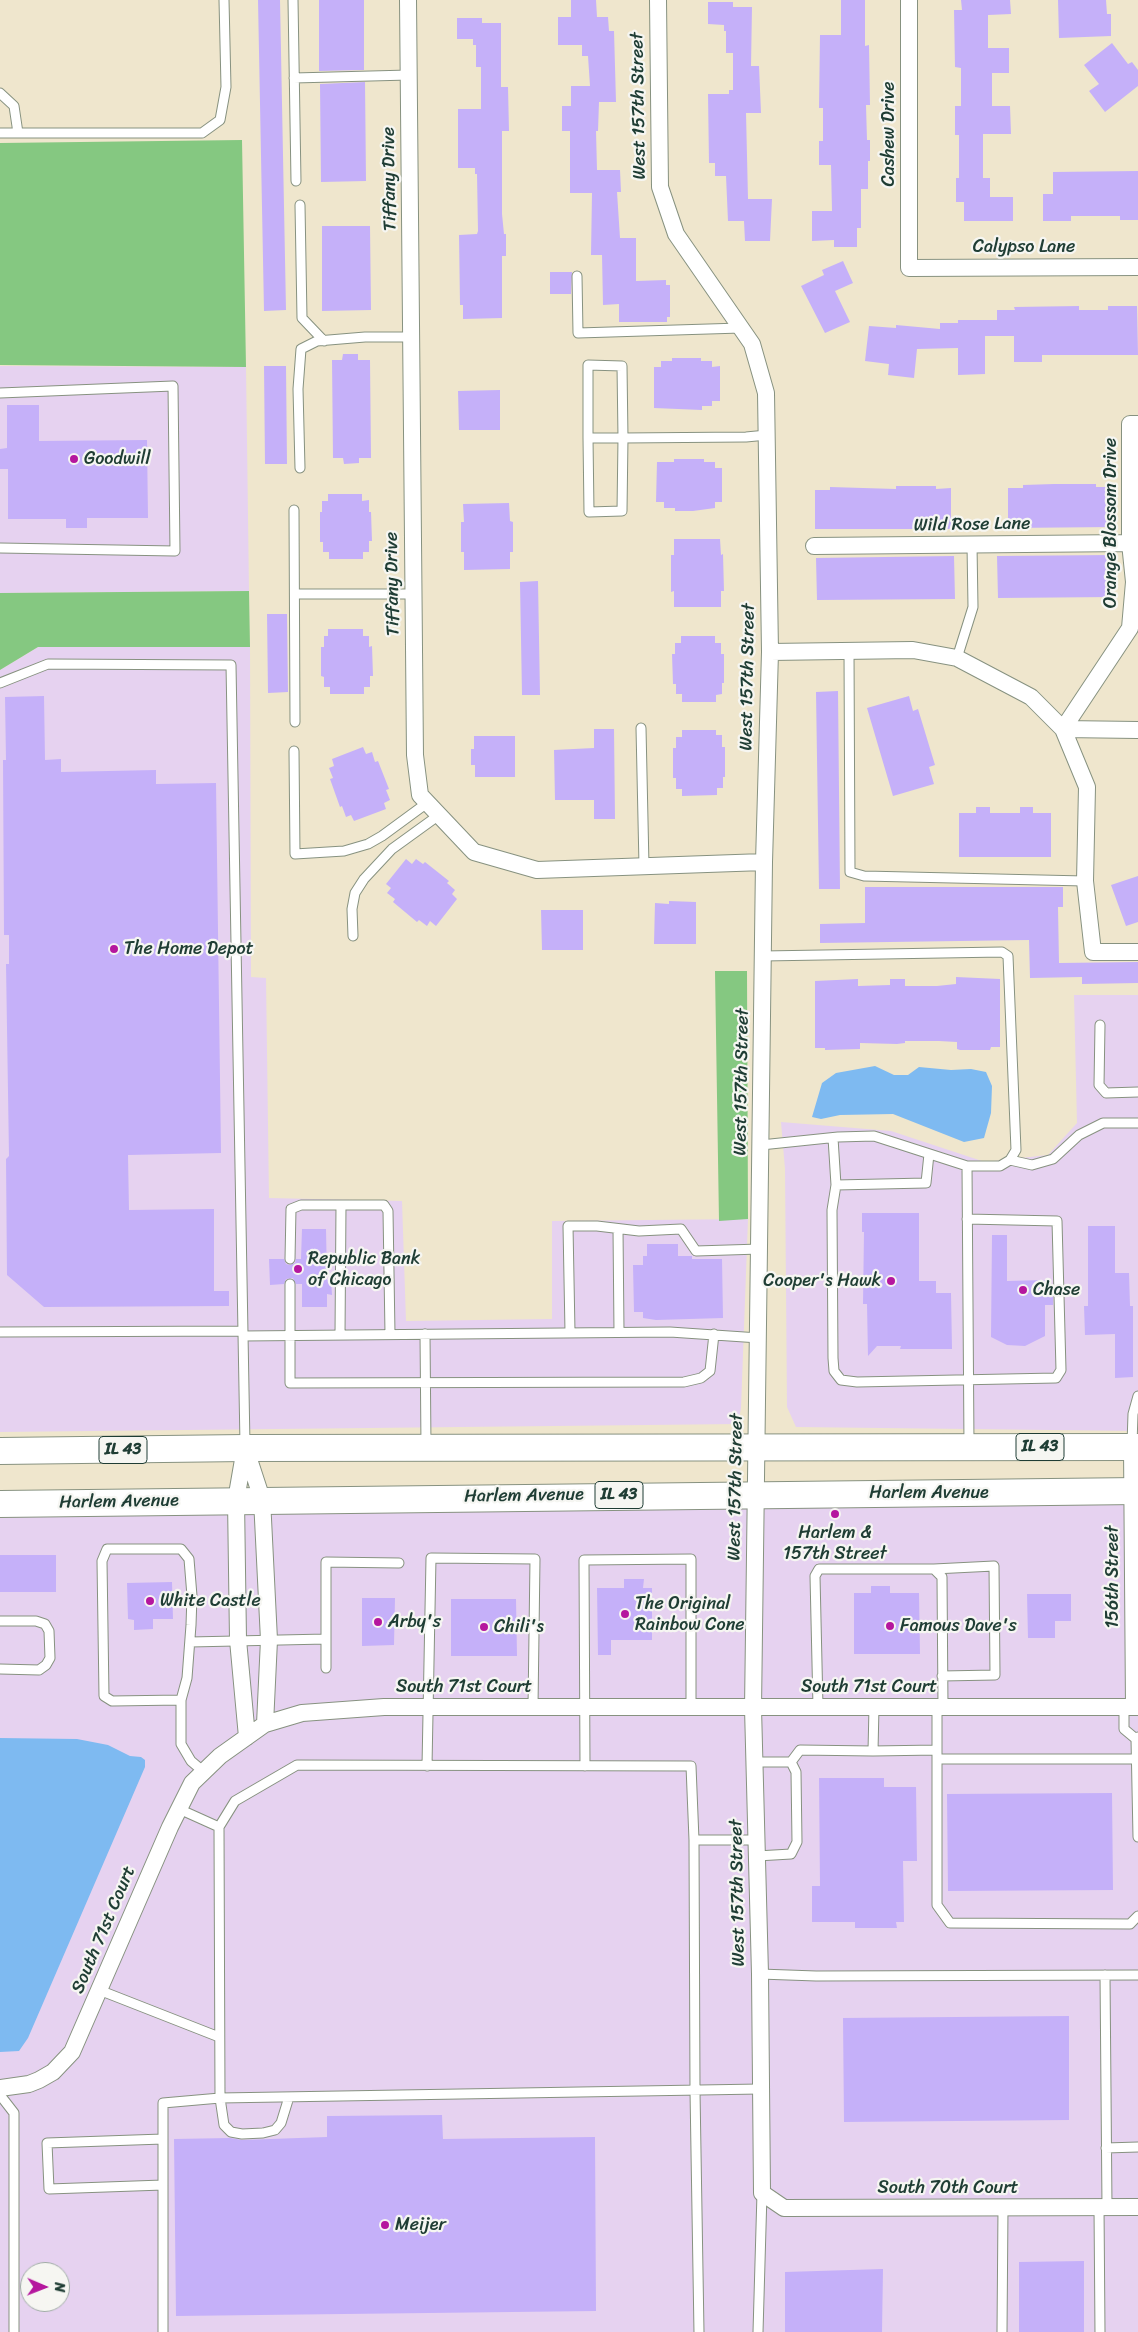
<!DOCTYPE html>
<style>
body{margin:0}
#map{position:relative;width:1138px;height:2332px;overflow:hidden;background:#efe6cd;font-family:Sriracha,sans-serif}
canvas{display:block}
.north{position:absolute;left:20px;top:2262px;width:50px;height:50px;box-sizing:border-box;background:#f6f6f2;border:1px solid #a0aca6;border-radius:50%;rotate:91deg;font-size:14px;font-weight:700;line-height:20px;text-align:center;color:#1f3d34}
.north::after{content:'';display:block;margin:auto;width:18px;height:22px;background:#b5179e;clip-path:polygon(50% 0,100% 100%,50% 72%,0 100%)}
</style>
<div id="map">
<canvas width="1138" height="2332"></canvas>
<div class="north">N</div>
</div>
<script>
const ctx = document.querySelector('canvas').getContext('2d');
ctx.lineJoin = 'round';
function paint(path, color) { ctx.fillStyle = color; ctx.fill(path, 'evenodd'); }
const shape = rows => new Path2D(rows.map(r => 'M' + r).join(''));
function stroke(path, color, width, dash) { ctx.strokeStyle = color; ctx.lineWidth = width; ctx.lineCap = dash ? 'butt' : 'round'; ctx.setLineDash(dash || []); ctx.stroke(path); }
function label(font, color, halo, rows, align = 'center') {
  ctx.font = font + ' Sriracha,sans-serif'; ctx.lineWidth = 4.5; ctx.setLineDash([]); ctx.textBaseline = 'middle'; ctx.strokeStyle = halo; ctx.fillStyle = color; for (const [text, x, y, turn = 0] of rows) {
    ctx.save(); ctx.translate(x, y); ctx.rotate((+turn || 0) * Math.PI / 180); ctx.textAlign = isNaN(turn) ? turn : align; if (halo) ctx.strokeText(text, 0, 0); ctx.fillText(text, 0, 0); ctx.restore();
  }
}
const built = shape([
 [0,366,246,367,249,591,0,593],
 [38,647,250,647,251,977,266,978,269,1198,402,1201,406,1321,552,1319,552,1221,748,1219,741,1408,738,1424,0,1432,0,670],
 [1074,995,1138,995,1138,1431,796,1427,787,1407,785,1169,781,1122,891,1131,985,1162,1048,1155,1077,1123],
 [1138,1503,1138,2332,0,2332,0,1515],
 [30,2272,60,2272,60,2302,30,2302]
]);
const green = shape([
 [242,140,246,367,0,365,0,143],
 [249,591,250,647,38,647,0,670,0,593],
 [715,971,747,971,748,1219,719,1221]
]);
const water = shape([
 [875,1066,894,1075,908,1075,919,1067,951,1070,971,1069,986,1072,992,1086,991,1113,984,1138,964,1142,893,1114,840,1115,821,1119,812,1117,822,1083,836,1073],
 [0,1738,77,1739,108,1745,130,1756,141,1757,145,1760,145,1767,28,2038,19,2051,0,2052]
]);
const building = shape([
 [258,0,280,0,286,310,264,311],
 [319,0,364,0,364,70,319,71],
 [571,0,596,0,597,17,608,17,609,31,614,31,616,102,599,102,598,131,596,131,597,170,620,170,621,192,617,192,620,238,636,238,636,281,666,280,666,285,670,285,670,317,667,317,667,322,619,322,619,304,603,305,602,255,591,255,592,193,570,193,570,131,562,131,562,106,571,106,571,86,590,86,588,56,582,56,582,45,558,45,558,17,571,17],
 [841,0,865,0,865,46,869,45,870,105,866,105,867,140,870,140,870,161,868,161,868,189,861,189,861,228,857,228,857,247,834,247,834,240,812,241,812,211,832,211,831,165,819,165,819,141,823,141,823,108,819,108,820,35,841,35],
 [961,0,1010,0,1011,14,988,15,988,48,1009,48,1009,73,992,73,992,106,1010,106,1011,134,983,134,983,178,990,178,990,197,1013,197,1013,221,964,221,964,202,956,202,956,178,959,178,959,135,955,135,955,106,961,106,961,68,955,67,954,10,962,10],
 [1058,0,1106,0,1107,14,1111,14,1111,36,1059,38],
 [708,2,733,2,733,7,752,7,751,66,759,66,761,113,746,113,748,199,772,199,770,241,745,241,744,221,728,221,726,176,715,176,715,163,709,163,708,94,729,94,729,90,733,90,733,53,726,53,726,31,724,31,724,25,708,24],
 [457,18,482,18,482,23,501,23,501,87,508,87,509,131,502,131,502,214,504,234,506,234,506,256,502,256,502,318,463,319,463,305,460,305,459,235,477,234,478,231,477,174,475,174,475,168,458,168,458,109,481,109,481,67,476,67,476,45,473,45,473,39,457,39],
 [1112,43,1128,64,1132,62,1138,70,1138,86,1105,112,1089,91,1099,84,1084,65],
 [365,82,366,181,321,182,320,84],
 [1138,171,1138,220,1120,220,1120,216,1071,216,1071,221,1043,221,1043,194,1053,194,1053,172],
 [322,226,370,226,371,310,322,311],
 [843,261,853,283,835,291,850,322,825,333,801,286,824,275,822,270],
 [550,272,572,272,571,294,550,294],
 [1079,306,1079,310,1108,310,1108,306,1137,306,1138,355,1042,355,1042,362,1014,362,1014,336,985,336,985,374,958,375,958,348,917,349,914,378,888,375,889,364,865,361,869,326,896,328,896,325,940,329,940,323,958,323,958,320,997,320,997,310,1015,310,1014,307],
 [343,354,358,354,358,360,370,360,371,458,359,458,359,463,344,464,343,458,333,458,332,360,342,360],
 [672,358,701,358,701,361,712,361,712,367,720,366,720,401,712,401,712,406,702,406,702,410,654,408,654,367,661,367,661,361,672,361],
 [264,366,286,366,287,464,265,464],
 [500,390,500,430,459,430,458,391],
 [7,405,39,405,39,441,147,440,148,518,87,518,87,528,66,528,66,519,8,519,8,469,0,469,0,449,7,448],
 [674,459,704,459,704,462,715,462,715,468,722,468,722,502,715,502,715,508,693,511,675,511,675,508,664,508,664,502,656,502,657,462,674,462],
 [1054,484,1096,484,1096,487,1113,487,1114,527,1008,528,1008,488,1023,488,1023,485],
 [896,486,936,486,936,489,951,488,951,529,815,529,815,490,830,490,830,487,896,489],
 [328,494,362,494,362,501,369,500,369,512,371,512,372,541,369,541,369,552,363,552,363,559,329,559,329,552,323,552,323,542,320,542,320,512,322,512,322,501,328,501],
 [509,503,510,521,513,522,513,552,510,552,510,569,464,570,464,552,461,552,461,522,464,522,463,504],
 [674,539,720,539,721,555,723,554,724,591,721,591,721,607,674,607,674,591,671,592,671,555,674,555],
 [1113,555,1113,597,998,598,997,556],
 [954,556,955,599,817,600,816,558],
 [538,581,540,695,522,695,520,582],
 [267,614,287,614,288,692,268,693],
 [328,629,363,629,363,636,369,636,369,647,372,646,373,676,370,676,370,687,364,687,364,694,330,694,330,687,324,687,324,677,321,676,321,647,324,647,324,636,328,636],
 [681,636,715,636,715,643,721,643,721,654,724,654,724,683,722,683,722,694,716,695,716,702,682,702,682,694,676,694,676,684,673,684,672,654,675,654,675,643,681,643],
 [838,691,840,889,819,889,816,692],
 [44,696,45,760,61,759,61,772,156,770,156,784,216,783,221,1153,128,1155,129,1210,214,1209,214,1291,229,1291,229,1306,44,1307,7,1275,6,1159,9,1156,6,964,9,964,9,935,4,935,3,760,6,760,5,697],
 [909,696,913,711,918,709,935,765,929,767,934,784,893,796,867,708],
 [594,729,614,729,615,819,594,819,594,800,555,800,554,750,594,748],
 [682,730,716,730,716,735,722,735,722,747,725,747,725,777,723,777,723,788,717,788,717,795,682,796,682,789,676,789,676,778,673,778,673,748,676,748,676,737,682,737],
 [474,736,515,736,515,777,475,777,475,765,471,765,471,749,474,749],
 [363,747,366,754,372,752,375,762,378,761,389,789,386,790,390,800,384,803,386,809,354,821,351,815,346,817,342,806,340,807,330,779,333,778,329,768,334,766,332,759],
 [976,807,990,807,990,813,1020,813,1020,807,1033,807,1033,813,1051,813,1051,857,959,857,959,813,976,813],
 [406,859,412,864,416,859,423,864,425,862,449,881,447,883,455,890,452,894,457,899,436,926,430,921,427,926,419,920,417,922,393,902,395,899,387,893,391,888,386,884],
 [1138,876,1138,922,1126,926,1111,885],
 [865,887,1063,887,1063,907,1058,907,1059,963,1138,962,1138,983,1082,984,1082,977,1030,978,1029,940,820,943,820,924,865,923],
 [669,901,696,902,696,944,654,944,655,903,669,904],
 [541,910,583,910,583,950,542,950],
 [956,977,1000,979,1000,1047,991,1047,990,1050,960,1050,957,1049,957,1042,939,1041,905,1041,905,1043,897,1044,860,1043,860,1049,825,1050,825,1048,815,1048,815,981,858,979,858,986,890,985,890,979,905,979,905,986,937,986,956,984],
 [862,1213,919,1213,919,1281,936,1281,936,1293,951,1293,952,1349,900,1349,901,1346,877,1346,868,1356,867,1304,863,1304,864,1232,862,1232],
 [1088,1226,1115,1226,1115,1273,1129,1273,1130,1306,1133,1306,1133,1377,1115,1378,1115,1334,1085,1335,1084,1306,1088,1306],
 [302,1229,326,1229,327,1280,331,1280,332,1295,327,1294,327,1307,302,1307,302,1284,296,1284,293,1278,286,1279,284,1284,270,1285,269,1259,284,1259,286,1264,290,1265,295,1263,296,1259,301,1259],
 [992,1235,1007,1235,1007,1281,1045,1280,1045,1288,1053,1288,1053,1305,1045,1305,1045,1336,1025,1346,1007,1345,991,1337],
 [647,1244,678,1244,678,1256,692,1256,692,1259,722,1259,723,1318,656,1320,643,1318,643,1312,634,1312,633,1265,643,1265,643,1256,647,1256],
 [0,1555,56,1555,56,1592,0,1592],
 [624,1579,644,1579,643,1588,652,1588,652,1640,611,1640,611,1655,598,1655,597,1588,624,1588],
 [172,1582,173,1619,153,1619,153,1629,134,1630,134,1620,128,1619,127,1583],
 [871,1586,890,1586,890,1593,919,1593,920,1654,854,1654,854,1593,871,1593],
 [1027,1594,1071,1594,1071,1621,1055,1621,1055,1638,1028,1638],
 [362,1598,395,1598,394,1645,362,1646],
 [451,1599,516,1599,517,1656,451,1656],
 [819,1778,884,1778,884,1787,916,1787,917,1861,903,1861,904,1922,896,1922,897,1928,855,1928,855,1922,812,1922,812,1886,820,1886],
 [1112,1793,1113,1890,948,1891,947,1794],
 [1069,2016,1069,2120,844,2122,843,2018],
 [442,2115,443,2139,595,2137,596,2311,176,2316,174,2139,230,2138,242,2140,327,2137,327,2116],
 [1084,2261,1084,2332,1019,2332,1019,2262],
 [883,2269,882,2332,785,2332,785,2272]
]);
const lane = shape([
 [293,0,296,181],
 [294,78,409,75],
 [0,93,14,106,18,133],
 [0,133,202,133,220,120,226,87,224,0],
 [300,205,302,318,324,341],
 [577,276,578,333,741,328],
 [0,393,173,386,175,551,0,548],
 [588,438,589,512,622,511,623,438,622,366,588,365,588,438,623,438,746,437,767,435],
 [300,468,298,389,301,349,317,341,365,337,411,337],
 [294,510,295,722],
 [295,594,413,594],
 [849,651,850,872,864,876,1085,881],
 [957,658,973,607,972,545],
 [0,683,48,664,231,665,245,1445],
 [641,728,644,866],
 [294,751,295,854,344,851,368,844,382,836,427,803],
 [353,936,352,909,355,893,364,879,392,849,439,815],
 [1100,1025,1099,1085,1106,1093,1138,1092],
 [833,1138,836,1185,926,1183,929,1154],
 [761,1145,838,1137,874,1136,967,1166,1000,1166,1010,1160,1016,1150,1008,956,1002,952,763,956],
 [1010,1160,1032,1165,1053,1159,1079,1135,1103,1123,1138,1123],
 [967,1166,969,1446],
 [836,1185,832,1210,833,1358,834,1371,841,1380,857,1382,1056,1378,1061,1370,1057,1221,967,1219],
 [618,1229,619,1332],
 [290,1259,291,1209,301,1205,384,1205,388,1211,390,1334],
 [290,1284,290,1383,684,1382,701,1378,710,1371,714,1334],
 [0,1332,243,1331],
 [570,1332,568,1226,597,1226,639,1231,681,1229,696,1251,760,1249],
 [425,1334,426,1446],
 [340,1335,341,1205],
 [243,1336,670,1332,759,1338],
 [1132,1444,1133,1414,1138,1396],
 [934,1569,994,1566,995,1675,942,1676],
 [0,1621,36,1621,45,1624,49,1631,50,1658,46,1665,39,1670,0,1669],
 [326,1639,326,1668],
 [190,1642,326,1639,326,1562,399,1563],
 [181,1700,112,1701,104,1696,102,1561,107,1549,181,1549,189,1559,192,1596,191,1625,187,1678,181,1700,181,1744,191,1761,204,1772],
 [818,1707,815,1576,819,1569,934,1569,942,1577,943,1707],
 [937,1707,937,1905,950,1923,1130,1924,1138,1916],
 [1124,1707,1124,1729,1136,1739],
 [1138,1737,1136,1739,1138,1837],
 [873,1751,937,1750],
 [937,1759,1138,1759],
 [754,1762,791,1762,796,1772,797,1842,791,1854,757,1856],
 [791,1762,800,1750,873,1751,874,1707],
 [427,1766,431,1558,535,1559,533,1707],
 [585,1766,584,1560,691,1559,691,1707],
 [179,1809,219,1827],
 [694,1840,695,2091,699,2332],
 [760,1974,816,1976,1138,1975],
 [1105,1975,1107,2207],
 [99,1990,219,2037],
 [0,2095,14,2113,14,2332],
 [289,2097,281,2123,275,2130,263,2133,242,2134,231,2132,224,2125,220,2098,219,1827,235,1801,297,1765,691,1766,694,1840,756,1840],
 [1106,2148,1138,2147],
 [163,2185,49,2189,47,2143,163,2139],
 [1099,2207,1100,2332],
 [163,2332,163,2103,220,2098,760,2089],
 [758,2332,762,2193],
 [1002,2332,1003,2208]
]);
const street = shape([
 [408,0,415,755,420,795,474,852,537,870,764,862],
 [658,0,660,187,676,234,752,344,766,393,770,652,764,862,753,1708,760,1974,762,2193,784,2208,1138,2207],
 [909,0,909,268,1138,267],
 [814,546,1130,543],
 [770,652,913,650,957,658,1031,697,1063,729,1087,787,1085,881,1093,952,1138,952],
 [1063,729,1130,628,1134,582,1130,543,1130,424,1138,424],
 [1063,729,1138,730],
 [1132,1447,1134,1707],
 [245,1448,236,1500,238,1640,247,1737],
 [246,1450,262,1499,269,1640,265,1724],
 [0,2088,29,2084,39,2080,53,2072,72,2052,170,1827,192,1783,220,1756,265,1724,302,1713,384,1707,1138,1707]
]);
const primary = shape([
 [0,1451,245,1448,1138,1447],
 [0,1504,1138,1491]
]);
const markers = [
 [74,459,5,"#b5179e"],
 [114,949,5,"#b5179e"],
 [298,1269,5,"#b5179e"],
 [891,1281,5,"#b5179e"],
 [1023,1290,5,"#b5179e"],
 [835,1514,5,"#b5179e"],
 [150,1601,5,"#b5179e"],
 [625,1614,5,"#b5179e"],
 [378,1622,5,"#b5179e"],
 [890,1626,5,"#b5179e"],
 [484,1627,5,"#b5179e"],
 [385,2225,5,"#b5179e"]
];
const shields = [
 [1040,1447,48],
 [123,1450,48],
 [619,1495,48]
];
const shieldNames = [
 ["IL 43",1040,1447],
 ["IL 43",123,1450],
 ["IL 43",619,1495]
];
const streetNames = [
 ["West 157th Street",639,106,-91],
 ["Cashew Drive",889,134,-90],
 ["Tiffany Drive",390,179,-91],
 ["Calypso Lane",1024,247],
 ["Orange Blossom Drive",1111,523,-90],
 ["Wild Rose Lane",972,525,-1],
 ["Tiffany Drive",393,584,-91],
 ["West 157th Street",748,677,-89],
 ["West 157th Street",742,1082,-89],
 ["West 157th Street",736,1487,-89],
 ["Harlem Avenue",929,1493],
 ["Harlem Avenue",524,1496,-1],
 ["Harlem Avenue",119,1502,-1],
 ["156th Street",1113,1577,-90],
 ["South 71st Court",464,1687],
 ["South 71st Court",869,1687],
 ["West 157th Street",738,1893,-91],
 ["South 71st Court",104,1930,-67],
 ["South 70th Court",948,2188]
];
const poiNames = [
 ["Goodwill",84,459],
 ["The Home Depot",124,949],
 ["Republic Bank",308,1259],
 ["of Chicago",308,1280],
 ["Cooper's Hawk",881,1281,"right"],
 ["Chase",1033,1290],
 ["Harlem &",835,1533,"center"],
 ["157th Street",835,1554,"center"],
 ["White Castle",160,1601],
 ["The Original",635,1604],
 ["Rainbow Cone",635,1625],
 ["Arby's",388,1622],
 ["Famous Dave's",900,1626],
 ["Chili's",494,1627],
 ["Meijer",395,2225]
];
paint(built, '#e6d2f0');
paint(green, '#85c881');
paint(water, '#7ebaf1');
paint(building, '#c5b0f9');
stroke(lane, '#879280', 11);
stroke(street, '#879280', 18);
stroke(primary, '#879280', 28);
stroke(lane, '#fff', 9);
stroke(street, '#fff', 16);
stroke(primary, '#fff', 26);
for (const [x, y, r, color] of markers) { const dot = new Path2D(); dot.arc(x, y, r, 0, 2 * Math.PI); ctx.fillStyle = color; ctx.fill(dot); stroke(dot, '#f6f6f2', 2); }
for (const [x, y, w] of shields) { const box = new Path2D(); box.roundRect(x - w / 2, y - 13.5, w, 27, 4); ctx.fillStyle = '#f6f6f2'; ctx.fill(box); stroke(box, '#1f3d34', 1); }
label('bold 16px', '#1f3d34', null, shieldNames);
label('18px', '#1f3d34', '#f6f6f2', streetNames);
label('18px', '#1f3d34', '#f6f6f2', poiNames, 'left');
</script>
